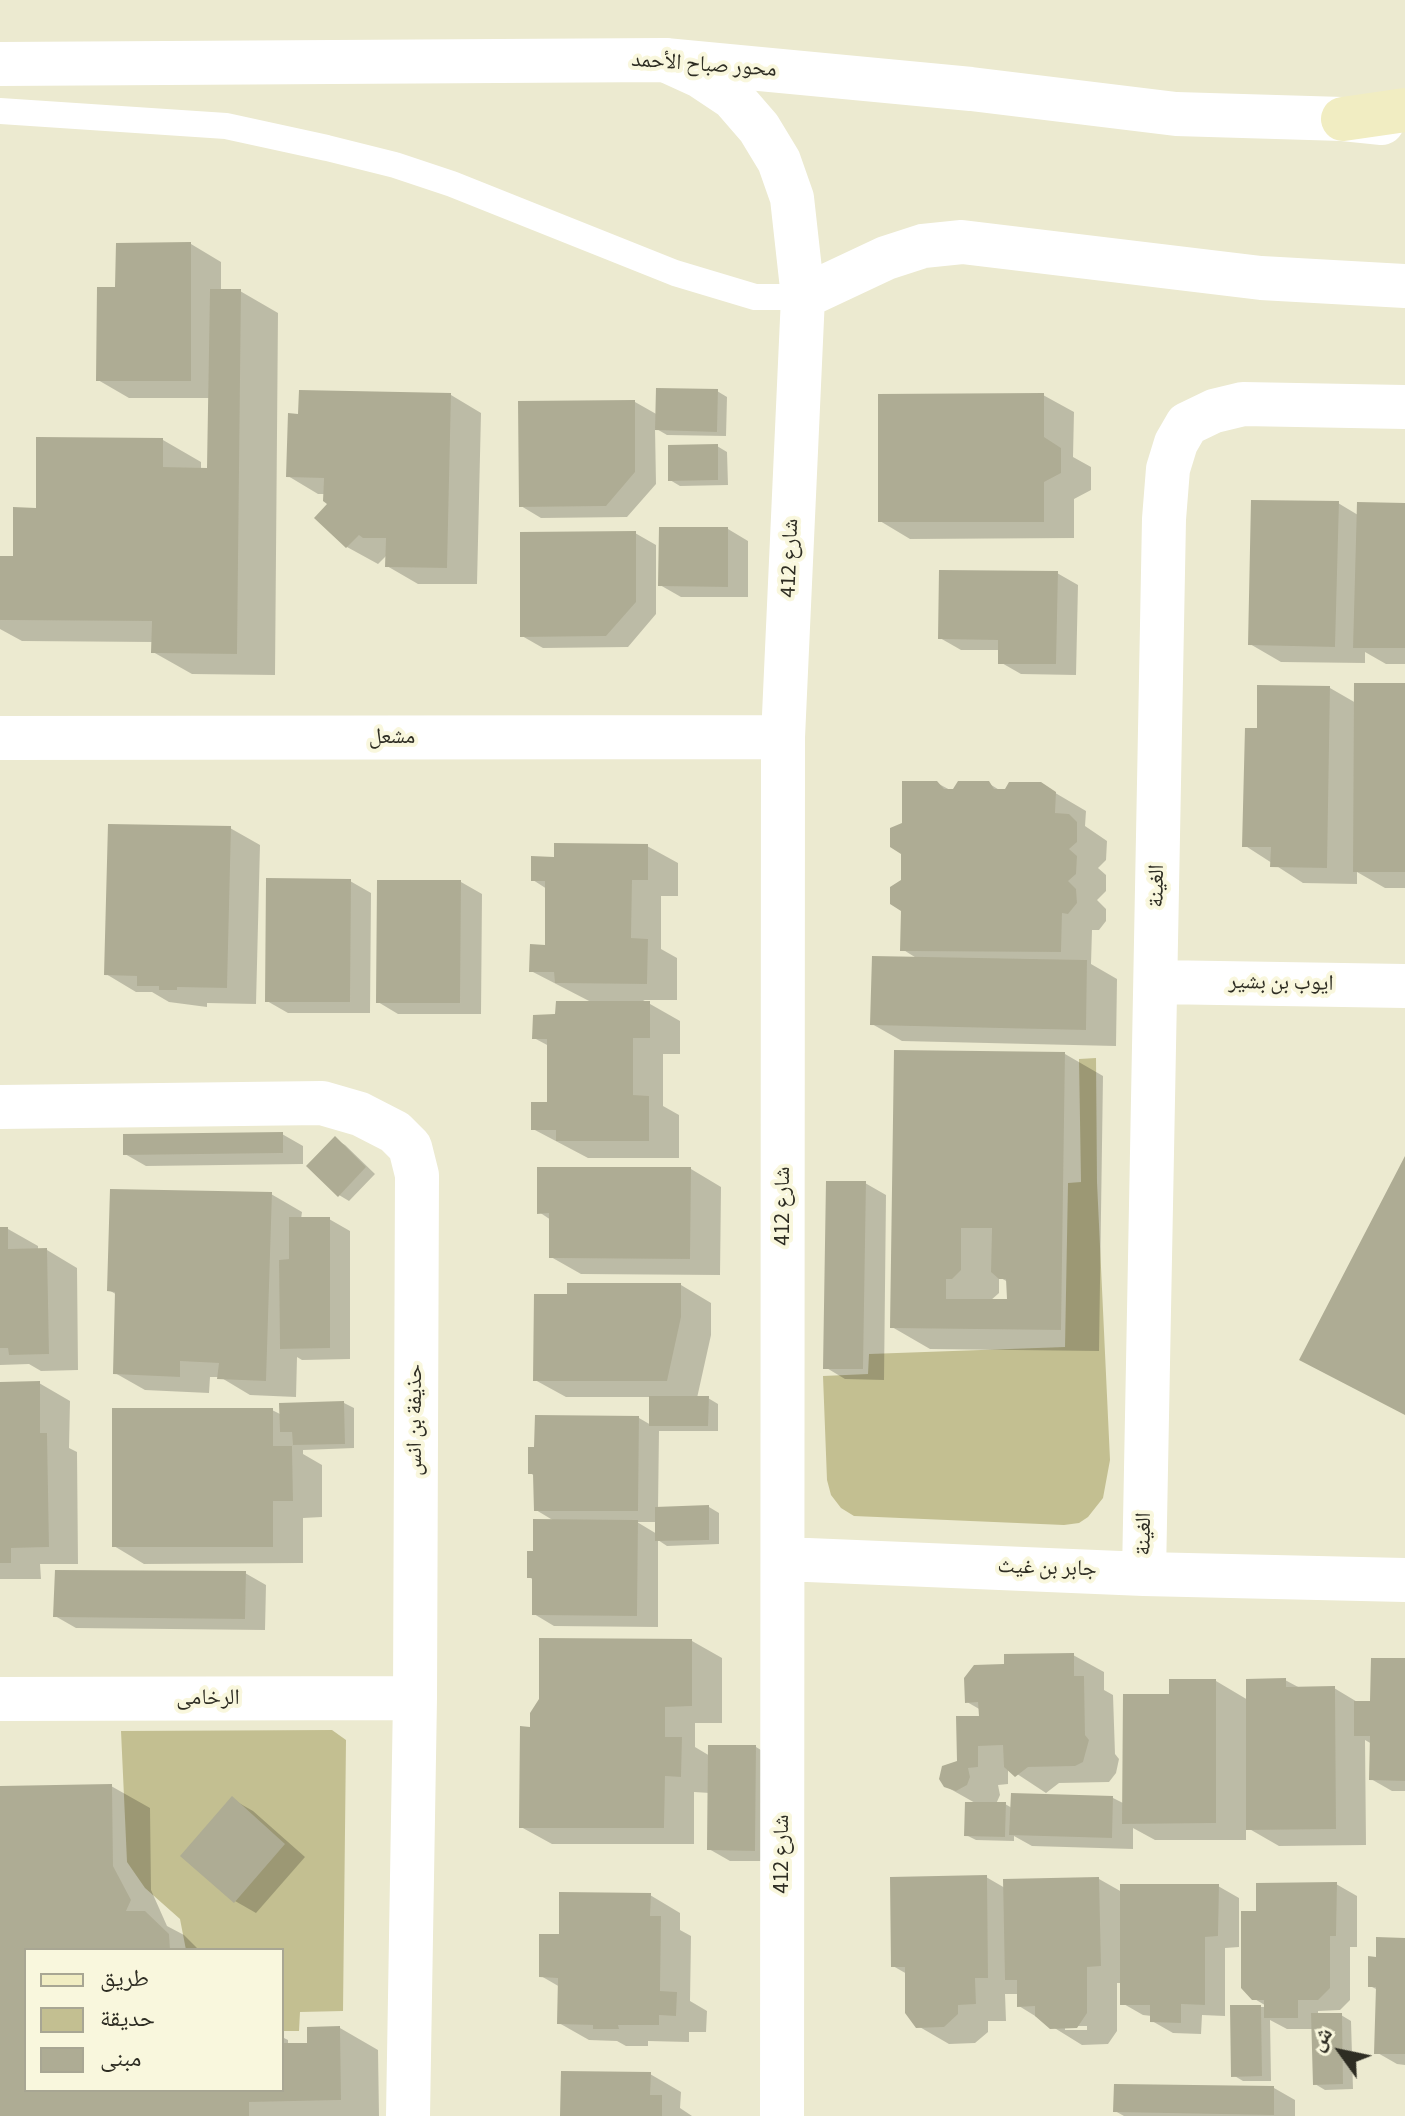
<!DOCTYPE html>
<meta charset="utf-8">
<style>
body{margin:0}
#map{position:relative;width:1405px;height:2116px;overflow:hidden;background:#ecead0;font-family:"Source Sans 3","Noto Naskh Arabic",sans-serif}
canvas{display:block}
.legend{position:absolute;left:24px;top:1948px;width:260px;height:144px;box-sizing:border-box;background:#f9f7dd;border:2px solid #a8a693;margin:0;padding:10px 14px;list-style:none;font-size:24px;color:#2e2d23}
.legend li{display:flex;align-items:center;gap:16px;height:40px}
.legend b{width:40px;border:2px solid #a8a693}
.north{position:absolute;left:1301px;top:2012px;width:80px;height:80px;-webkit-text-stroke:6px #f9f7dd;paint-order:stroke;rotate:303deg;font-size:22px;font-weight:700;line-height:32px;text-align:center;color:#2e2d23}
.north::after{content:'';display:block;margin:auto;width:28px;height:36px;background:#2e2d23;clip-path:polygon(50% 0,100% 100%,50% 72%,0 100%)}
</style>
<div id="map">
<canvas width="1405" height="2116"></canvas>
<ul class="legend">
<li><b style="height:10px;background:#f1edc2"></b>طريق</li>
<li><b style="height:22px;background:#c3bf91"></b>حديقة</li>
<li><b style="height:22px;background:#aeac94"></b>مبنى</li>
</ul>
<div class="north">ش</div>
</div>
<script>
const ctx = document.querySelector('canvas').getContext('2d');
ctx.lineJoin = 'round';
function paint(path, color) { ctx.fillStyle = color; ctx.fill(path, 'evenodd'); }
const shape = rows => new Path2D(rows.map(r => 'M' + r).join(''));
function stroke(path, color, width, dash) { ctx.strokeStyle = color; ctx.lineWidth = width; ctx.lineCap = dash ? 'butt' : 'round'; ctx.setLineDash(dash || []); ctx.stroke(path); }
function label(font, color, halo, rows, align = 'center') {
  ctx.font = font + ' "Source Sans 3","Noto Naskh Arabic",sans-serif'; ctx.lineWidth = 8; ctx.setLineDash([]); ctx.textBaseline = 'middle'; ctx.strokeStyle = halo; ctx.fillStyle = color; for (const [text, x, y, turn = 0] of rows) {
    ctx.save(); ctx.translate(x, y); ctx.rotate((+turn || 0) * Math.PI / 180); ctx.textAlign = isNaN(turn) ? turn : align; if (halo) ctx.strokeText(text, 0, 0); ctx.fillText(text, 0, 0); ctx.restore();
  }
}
const green = shape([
 [1096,1058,1097,1182,1110,1460,1103,1498,1088,1517,1079,1523,1064,1525,854,1516,841,1508,831,1495,827,1480,823,1376,868,1374,869,1354,1065,1347,1068,1183,1081,1182,1079,1059],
 [332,1730,346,1740,343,2011,300,2012,299,2031,282,2031,282,1950,186,1950,180,1919,145,1888,127,1862,121,1731]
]);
const shadow = shape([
 [191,244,221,262,221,291,240,291,278,313,275,675,192,674,153,652,153,642,22,641,0,629,0,558,15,558,38,510,163,440,201,462,201,469,209,470,210,398,129,398,98,380,117,289],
 [717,391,727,397,726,436,667,435,655,428,656,484,627,517,541,518,521,506,635,402,658,415],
 [451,395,481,413,477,584,418,584,387,566,388,554,378,564,347,547,317,518,330,504,325,494,318,494,288,476],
 [1043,395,1074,412,1073,457,1091,467,1091,490,1074,499,1074,538,910,539,880,521],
 [717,446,727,452,728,485,680,486,670,480],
 [1338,503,1358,515,1405,505,1405,664,1386,664,1365,652,1365,663,1281,662,1250,644],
 [728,529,748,541,748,597,681,597,660,585],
 [635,533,656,545,656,614,628,647,543,648,522,636],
 [1057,573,1078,585,1076,675,1021,674,1000,662,1000,650,961,650,940,638],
 [1405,685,1405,888,1385,888,1357,872,1357,884,1303,883,1244,845,1259,730,1330,688,1356,703],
 [937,783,952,791,988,783,1001,791,1040,784,1086,811,1085,826,1107,841,1106,860,1098,868,1106,875,1106,891,1097,900,1106,909,1106,921,1099,930,1092,930,1091,964,1117,979,1116,1046,902,1041,872,1024,918,959,902,949,904,824],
 [230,828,260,845,256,1004,207,1003,207,1007,169,1002,152,992,136,992,106,974],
 [647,846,678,863,678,896,661,896,661,949,677,958,677,1000,643,1000,680,1021,680,1054,663,1054,663,1106,679,1115,679,1158,588,1158,533,1129,549,1104,549,1046,534,1038,557,1016,593,1003,531,971,547,947,547,889,533,880,556,859],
 [350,881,371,893,370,1013,288,1013,267,1001],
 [461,882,482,894,481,1014,398,1014,378,1002],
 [1065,1054,1103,1076,1099,1351,930,1349,892,1327],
 [999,1277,1008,1282,1009,1301,990,1301,999,1293],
 [282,1134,303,1146,303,1164,146,1166,125,1154],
 [335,1139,345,1145,375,1174,349,1201,339,1195],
 [691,1169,721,1187,720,1275,581,1274,551,1257,551,1220,539,1212],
 [865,1183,886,1195,884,1380,845,1379,825,1367],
 [271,1194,302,1212,301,1219,329,1219,350,1231,350,1359,302,1360,297,1357,296,1397,250,1395,220,1377,210,1377,209,1393,145,1390,115,1373,117,1295,109,1290],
 [0,1229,8,1229,38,1246,38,1251,47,1250,77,1268,78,1370,41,1371,29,1364,0,1365],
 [681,1285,711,1303,711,1335,697,1398,708,1398,718,1404,718,1431,659,1431,658,1508,709,1507,719,1513,719,1544,667,1546,658,1540,658,1627,554,1626,534,1614,534,1580,529,1577,556,1522,536,1510,535,1476,530,1473,639,1418,651,1425,651,1397,566,1397,535,1380,569,1296],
 [637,1522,657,1522,657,1534],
 [39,1383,70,1401,69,1448,77,1452,78,1564,40,1564,41,1579,0,1579,0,1384],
 [344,1403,354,1408,354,1448,303,1450,303,1454,322,1465,322,1517,303,1518,303,1563,144,1564,114,1546,272,1410,282,1415],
 [245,1573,266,1585,265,1630,76,1628,55,1616],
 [692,1641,722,1658,722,1723,695,1723,695,1747,710,1756,756,1747,776,1759,775,1861,730,1861,709,1849,710,1793,694,1792,694,1844,552,1844,521,1827,532,1729],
 [1073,1655,1104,1672,1104,1690,1113,1695,1115,1754,1119,1759,1116,1773,1109,1782,1059,1783,1046,1793,1008,1768,1008,1784,998,1785,1000,1795,996,1804,1005,1804,1012,1808,1113,1798,1125,1804,1171,1696,1216,1681,1248,1700,1285,1680,1300,1688,1334,1688,1359,1703,1372,1703,1405,1660,1405,1791,1392,1791,1371,1779,1372,1744,1365,1740,1366,1845,1279,1846,1246,1827,1246,1840,1155,1840,1133,1828,1133,1849,1032,1846,1014,1836,1014,1841,976,1840,966,1835,977,1804,945,1786,981,1718,981,1710,967,1702,1006,1666],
 [111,1786,150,1808,151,1890,167,1926,184,1935,199,1950,26,1950,26,2090,282,2090,282,2037,288,2040,288,2045,309,2045,340,2028,378,2050,379,2116,0,2116,0,1788],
 [232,1799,253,1811,305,1857,256,1913,235,1901],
 [986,1877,1005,1888,1099,1879,1122,1892,1218,1886,1239,1898,1239,1947,1225,1948,1225,2016,1202,2015,1201,2034,1173,2033,1152,2021,1152,2016,1143,2015,1122,2003,1122,1983,1117,1983,1117,2031,1108,2044,1082,2045,1019,2006,1019,1994,1005,1994,1006,2021,988,2021,988,2032,975,2043,949,2044,918,2026,907,1974,893,1966],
 [1065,2026,1087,2026,1087,2030,1065,2030],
 [1336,1884,1357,1896,1357,1947,1350,1947,1350,2000,1340,2010,1318,2011,1318,2015,1341,2015,1351,2021,1353,2089,1325,2090,1315,2084,1313,2029,1287,2029,1270,2020,1271,2081,1243,2081,1233,2075,1232,2007,1268,2007,1253,1998,1258,1913],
 [650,1895,680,1913,680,1930,691,1936,690,2001,707,2011,706,2032,689,2032,689,2042,648,2041,648,2046,626,2046,617,2041,589,2040,559,2023,560,1987,541,1976,561,1936],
 [1405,1940,1405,2065,1397,2064,1376,2052,1378,1990,1370,1986,1378,1959],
 [650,2074,681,2092,680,2108,692,2116,542,2116,562,2116],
 [1274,2088,1295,2100,1295,2116,1124,2116,1115,2111]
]);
const building = shape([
 [191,242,191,381,96,381,97,287,115,287,116,243],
 [210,289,241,289,237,654,151,653,152,621,0,620,0,556,13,556,13,507,36,508,36,437,163,438,163,467,207,468],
 [656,388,718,389,717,432,655,430],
 [299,390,451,393,447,568,385,567,386,538,363,538,359,535,346,548,314,518,327,504,323,501,324,478,286,477,288,413,298,414],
 [1044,393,1044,437,1061,448,1061,473,1044,482,1044,522,878,522,878,394],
 [635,400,635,472,606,506,519,507,518,401],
 [718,444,718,480,668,481,668,445],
 [1251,500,1339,501,1335,647,1248,645],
 [1357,502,1405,503,1405,648,1353,648],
 [659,527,728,527,728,587,658,586],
 [636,531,636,602,606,636,520,637,520,532],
 [939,570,1058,571,1056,664,998,664,998,640,938,639],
 [1354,683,1405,683,1405,872,1353,872],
 [1257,685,1330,686,1327,868,1270,867,1271,847,1242,847,1245,728,1257,728],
 [902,781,937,781,944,789,953,789,958,781,989,781,994,789,1005,789,1009,782,1041,782,1056,792,1055,813,1069,814,1077,822,1077,842,1069,849,1077,856,1076,874,1068,881,1076,889,1077,903,1068,914,1062,913,1061,952,900,951,901,911,890,904,890,887,901,880,901,854,890,847,890,828,902,823],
 [108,824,231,826,227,988,177,987,177,990,159,990,159,986,137,986,137,976,104,975],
 [554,843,648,844,648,880,632,880,631,938,648,939,647,984,555,983,554,972,529,972,530,944,545,945,545,881,531,881,531,856,554,857],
 [266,878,351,879,350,1002,265,1002],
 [377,880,461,880,460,1003,376,1003],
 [872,956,1087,960,1086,1030,870,1025],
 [556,1001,650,1001,650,1038,633,1038,633,1095,649,1096,649,1141,556,1141,556,1130,531,1130,531,1102,547,1102,547,1039,532,1039,533,1015,555,1014],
 [894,1050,1065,1052,1061,1330,890,1328],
 [961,1228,992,1228,991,1272,999,1279,1006,1279,1007,1299,946,1299,946,1279,952,1279,961,1270],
 [283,1132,283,1153,123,1155,123,1134],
 [335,1136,366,1167,338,1197,306,1166],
 [1405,1156,1405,1415,1299,1360],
 [537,1167,691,1167,690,1259,549,1258,549,1213,537,1214],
 [826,1181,866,1181,863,1369,823,1369],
 [110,1189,272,1192,266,1381,217,1379,219,1363,180,1361,180,1377,113,1374,115,1292,107,1291],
 [289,1217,330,1217,330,1348,280,1349,279,1260,289,1259],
 [0,1227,8,1227,8,1249,47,1248,49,1354,9,1355,8,1348,0,1348],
 [567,1283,681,1283,681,1317,667,1381,533,1381,534,1294,567,1294],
 [40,1381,40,1433,47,1433,49,1547,11,1548,11,1563,0,1563,0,1382],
 [649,1396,709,1396,708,1426,649,1426],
 [344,1401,345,1444,293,1445,292,1432,280,1432,279,1403],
 [112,1408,273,1408,273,1446,292,1446,293,1501,273,1501,273,1547,112,1547],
 [535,1415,639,1416,638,1511,534,1511,533,1474,528,1474,528,1447,534,1447],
 [709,1505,709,1540,655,1541,655,1507],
 [533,1519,638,1520,637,1616,532,1615,532,1578,527,1578,527,1551,533,1551],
 [55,1570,246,1571,245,1619,53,1617],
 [539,1638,692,1639,692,1706,665,1707,665,1737,682,1737,681,1777,665,1776,664,1828,519,1828,520,1726,530,1727,530,1713,539,1699],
 [1074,1653,1074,1676,1084,1676,1085,1735,1089,1740,1083,1762,1075,1766,1028,1767,1015,1777,1004,1767,1003,1745,978,1746,978,1767,968,1768,970,1777,967,1785,956,1791,944,1787,939,1779,942,1766,957,1761,956,1716,979,1716,978,1702,965,1703,964,1678,974,1665,1004,1664,1004,1654],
 [1371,1658,1405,1658,1405,1781,1369,1780,1370,1736,1354,1736,1354,1701,1370,1701],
 [1286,1678,1286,1687,1335,1686,1336,1829,1246,1830,1246,1679],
 [1169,1679,1216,1679,1216,1823,1122,1824,1123,1694,1169,1694],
 [708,1745,756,1745,755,1851,707,1850],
 [112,1784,113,1866,131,1900,126,1911,145,1911,169,1934,170,1950,26,1950,26,2090,282,2090,282,2043,307,2043,307,2027,340,2026,341,2100,249,2102,249,2116,0,2116,0,1786],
 [1011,1793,1113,1796,1112,1838,1009,1835],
 [232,1796,285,1844,234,1903,180,1856],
 [965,1802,1006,1802,1005,1837,964,1836],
 [987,1875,988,1978,975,1978,976,2004,958,2005,958,2014,944,2027,916,2028,905,2013,905,1967,891,1967,890,1877],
 [1099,1877,1101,1966,1087,1967,1087,2013,1077,2028,1050,2029,1035,2016,1035,2006,1017,2007,1017,1980,1005,1980,1003,1879],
 [1337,1882,1336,1936,1330,1936,1330,1988,1318,2000,1298,2000,1298,2018,1264,2018,1264,2000,1252,2000,1241,1988,1241,1911,1256,1911,1256,1883],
 [1120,1884,1219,1884,1218,1936,1205,1937,1205,2005,1181,2004,1181,2023,1150,2022,1150,2005,1120,2005],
 [559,1892,651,1893,650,1916,661,1916,660,1991,677,1992,676,2016,659,2015,659,2025,618,2025,619,2029,593,2029,593,2025,557,2024,558,1978,539,1977,539,1934,559,1934],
 [1376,1937,1405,1938,1405,2054,1374,2054,1376,1987,1368,1987,1368,1956,1376,1957],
 [1230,2005,1261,2005,1262,2076,1231,2077],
 [1311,2013,1342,2013,1343,2084,1313,2085],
 [561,2071,651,2072,650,2095,662,2095,662,2116,560,2116],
 [1114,2084,1274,2086,1274,2115,1113,2112]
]);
const service = shape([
 [0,111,226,126,327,148,395,165,452,184,675,273,755,297,803,297]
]);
const minor = shape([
 [665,60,700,76,733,98,759,128,779,161,792,198,803,297,783,737,782,2116],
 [803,297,886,258,923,246,962,242,1261,278,1405,286],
 [0,738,783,737],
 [1157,982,1405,986],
 [0,1107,322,1103,360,1114,395,1132,410,1147,417,1175,415,1698,408,2116],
 [784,1559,1144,1574,1405,1580],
 [1144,1574,1164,519,1168,469,1176,443,1187,424,1214,411,1243,404,1405,407],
 [0,1699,415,1698]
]);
const tertiary = shape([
 [0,64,665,60,971,89,1176,114,1343,119,1382,123]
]);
const secondary = shape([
 [1343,119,1405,110]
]);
const streetNames = [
 ["محور صباح الأحمد",704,66,4],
 ["شارع 412",791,558,-88],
 ["مشعل",392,738],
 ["الغينة",1158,886,-89],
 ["ايوب بن بشير",1281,984,1],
 ["شارع 412",784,1206,-90],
 ["حذيفة بن انس",416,1420,-90],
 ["الغينة",1145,1534,-89],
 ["جابر بن غيث",1047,1569,2],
 ["الرخامى",208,1699],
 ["شارع 412",783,1854,-90]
];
paint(green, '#c3bf91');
paint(shadow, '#0003');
paint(building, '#aeac94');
stroke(service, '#fff', 26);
stroke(minor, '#fff', 44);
stroke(tertiary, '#fff', 44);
stroke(secondary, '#f1edc2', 44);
label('22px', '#2e2d23', '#f9f7dd', streetNames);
</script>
